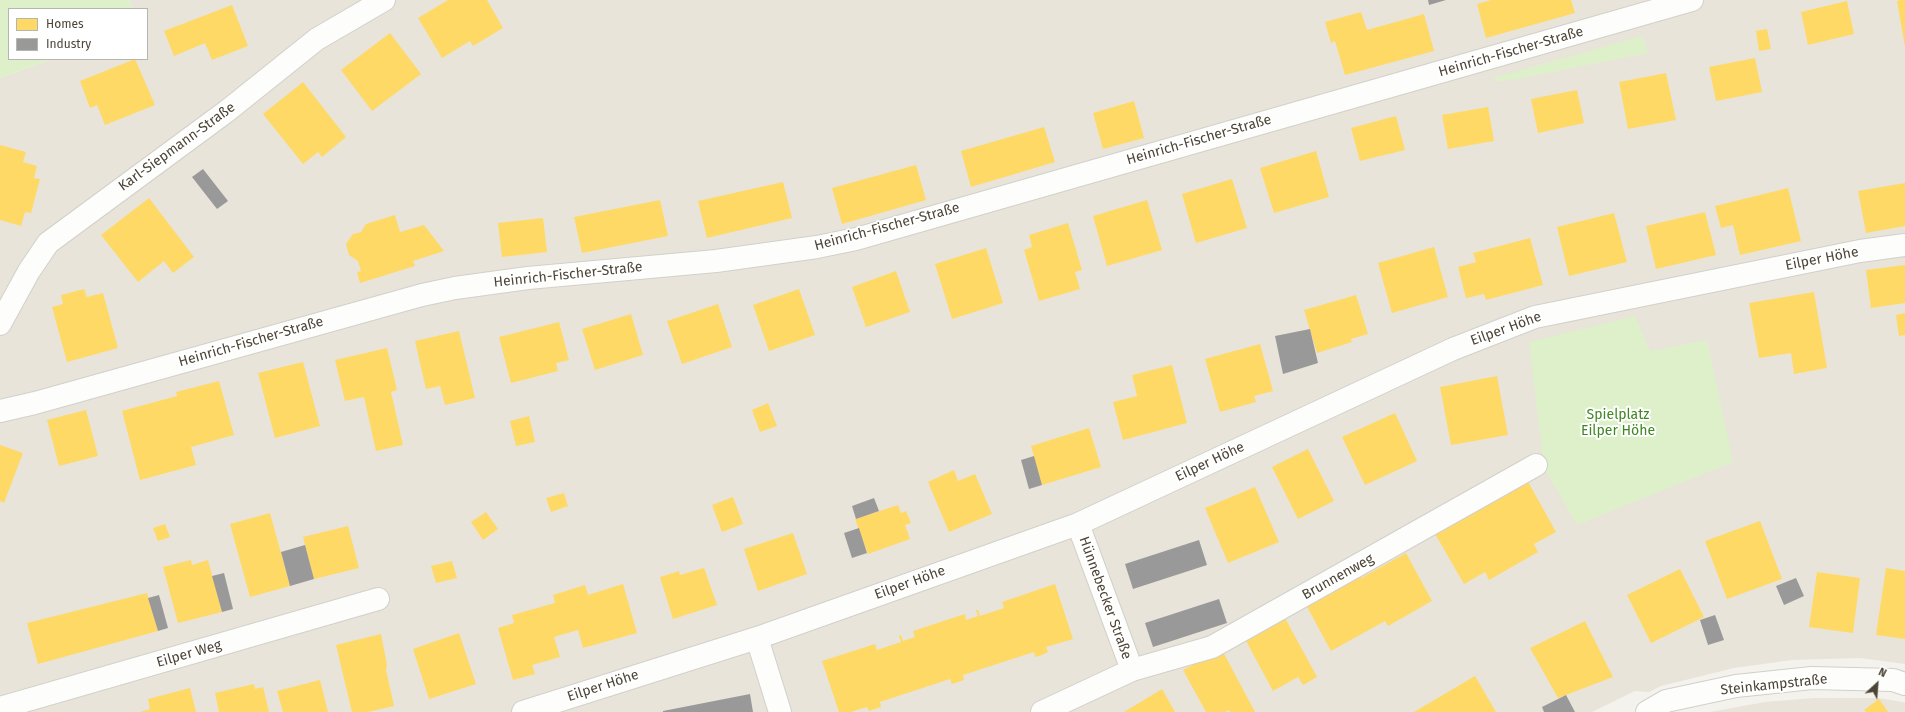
<!DOCTYPE html>
<meta charset="utf-8">
<style>
body{margin:0}
#map{position:relative;width:1905px;height:712px;overflow:hidden;background:#f3f2ed;font-family:"Fira Sans",sans-serif}
canvas{display:block}
.legend{position:absolute;left:8px;top:8px;width:140px;height:52px;box-sizing:border-box;background:#fff;border:1px solid #b7b5af;margin:0;padding:5px 7px;list-style:none;font-size:12px;color:#4c4537}
.legend li{display:flex;align-items:center;gap:8px;height:20px}
.legend b{width:20px;border:1px solid #b7b5af}
.north{position:absolute;left:1857px;top:664px;width:40px;height:40px;-webkit-text-stroke:3px #fff;paint-order:stroke;rotate:26deg;font-size:11px;font-weight:700;line-height:16px;text-align:center;color:#4c4537}
.north::after{content:'';display:block;margin:auto;width:14px;height:18px;background:#4c4537;clip-path:polygon(50% 0,100% 100%,50% 72%,0 100%)}
</style>
<div id="map">
<canvas width="1905" height="712"></canvas>
<ul class="legend">
<li><b style="height:11px;background:#ffd966"></b>Homes</li>
<li><b style="height:11px;background:#999"></b>Industry</li>
</ul>
<div class="north">N</div>
</div>
<script>
const ctx = document.querySelector('canvas').getContext('2d');
ctx.lineJoin = 'round';
function paint(path, color) { ctx.fillStyle = color; ctx.fill(path, 'evenodd'); }
const shape = rows => new Path2D(rows.map(r => 'M' + r).join(''));
function stroke(path, color, width, dash) { ctx.strokeStyle = color; ctx.lineWidth = width; ctx.lineCap = dash ? 'butt' : 'round'; ctx.setLineDash(dash || []); ctx.stroke(path); }
function label(font, color, halo, rows, align = 'center') {
  ctx.font = font + ' "Fira Sans",sans-serif'; ctx.lineWidth = 4; ctx.setLineDash([]); ctx.textBaseline = 'middle'; ctx.strokeStyle = halo; ctx.fillStyle = color; for (const [text, x, y, turn = 0] of rows) {
    ctx.save(); ctx.translate(x, y); ctx.rotate((+turn || 0) * Math.PI / 180); ctx.textAlign = isNaN(turn) ? turn : align; if (halo) ctx.strokeText(text, 0, 0); ctx.fillText(text, 0, 0); ctx.restore();
  }
}
const residential = shape([
 [129,0,1905,0,1905,664,1860,658,1792,660,1734,668,1661,686,1649,692,1635,691,1592,712,0,712,0,78,52,59,147,59,147,9,133,9],
 [1814,698,1878,698,1903,702,1905,703,1905,712,1710,712,1765,702]
]);
const green = shape([
 [0,0,129,0,133,9,9,9,9,59,52,59,0,78],
 [1642,36,1648,53,1507,81,1495,81,1493,78],
 [1635,316,1650,351,1707,340,1733,462,1577,525,1544,467,1529,342]
]);
const homes = shape([
 [448,0,487,0,503,28,473,46,470,41,442,58,418,18],
 [1491,0,1571,0,1575,13,1486,38,1477,4],
 [1901,0,1905,0,1905,47,1897,1],
 [1847,1,1854,34,1808,45,1801,12],
 [232,5,248,46,212,60,205,43,174,56,164,31],
 [1361,12,1367,30,1424,14,1434,51,1345,75,1335,41,1331,43,1325,22],
 [1767,29,1771,49,1759,51,1756,31],
 [390,33,421,74,372,111,341,70],
 [1755,58,1762,92,1716,101,1709,67],
 [135,59,155,105,105,125,97,105,90,108,80,81],
 [1666,73,1676,120,1628,129,1619,82],
 [303,82,346,137,322,157,318,152,303,164,263,114],
 [1577,90,1584,123,1538,133,1531,99],
 [1134,101,1144,138,1103,149,1093,113],
 [1488,107,1494,141,1448,149,1442,115],
 [1396,116,1405,150,1360,161,1351,128],
 [1044,127,1055,162,971,187,961,151],
 [0,145,26,152,23,162,37,166,34,178,40,179,31,213,25,212,21,226,0,220],
 [1316,151,1329,197,1274,213,1260,168],
 [916,165,926,200,842,224,832,188],
 [1232,179,1247,228,1196,243,1182,194],
 [783,182,792,218,707,238,698,201],
 [1905,183,1905,226,1866,233,1858,191],
 [1788,188,1801,241,1740,255,1733,225,1721,228,1715,206],
 [149,198,194,257,173,273,164,261,138,282,101,235],
 [660,200,668,236,582,253,574,217],
 [1147,200,1162,250,1107,266,1093,216],
 [1705,212,1716,255,1656,269,1646,226],
 [1614,213,1627,262,1569,276,1557,227],
 [395,215,400,232,424,225,444,251,413,261,415,266,360,283,357,272,361,271,358,261,349,255,346,244,353,234,361,232,366,224],
 [543,218,547,252,502,257,498,223],
 [1068,223,1082,270,1075,272,1080,289,1039,301,1024,250,1032,247,1029,235],
 [1530,238,1543,285,1486,300,1484,294,1466,298,1458,267,1476,262,1473,253],
 [1434,247,1448,297,1392,313,1378,263],
 [986,248,1003,303,952,319,935,264],
 [1905,265,1905,303,1871,308,1866,270],
 [896,271,910,312,866,327,852,287],
 [84,289,87,297,103,293,118,348,67,362,52,307,63,304,61,295],
 [799,289,815,335,769,351,753,305],
 [1814,292,1827,368,1794,374,1791,353,1759,358,1749,303],
 [1356,295,1368,334,1351,339,1352,342,1317,353,1304,310],
 [718,304,732,347,682,364,667,321],
 [1905,313,1905,335,1899,336,1896,315],
 [631,314,643,355,595,370,582,329],
 [559,322,569,360,556,363,558,371,511,383,499,337],
 [459,331,475,398,445,405,440,386,426,389,415,341],
 [1260,344,1273,391,1254,396,1256,402,1220,412,1205,359],
 [387,348,397,390,391,392,403,445,376,451,364,397,345,401,335,360],
 [303,362,320,426,275,438,258,373],
 [1172,365,1187,423,1123,440,1113,402,1137,396,1132,375],
 [1497,376,1508,435,1451,445,1440,387],
 [219,381,234,435,191,447,196,465,140,480,122,411,177,396,176,392],
 [768,403,777,426,760,432,752,410],
 [86,410,98,456,59,466,47,420],
 [1395,413,1417,461,1365,485,1342,437],
 [529,416,535,442,516,446,510,421],
 [1089,428,1101,467,1042,485,1031,446],
 [0,445,23,453,4,503,0,501],
 [1308,449,1334,501,1298,519,1272,467],
 [954,470,958,481,975,474,992,514,949,532,928,482],
 [1527,480,1556,532,1534,544,1538,552,1489,580,1485,572,1464,584,1434,532],
 [1255,487,1279,542,1228,563,1205,508],
 [564,493,568,506,551,512,546,498],
 [733,497,743,524,722,532,712,505],
 [898,505,901,513,906,511,911,523,905,525,910,539,868,554,855,519],
 [486,512,498,529,483,540,471,522],
 [270,513,290,586,250,597,230,524],
 [1760,521,1782,579,1727,599,1705,541],
 [165,524,170,537,158,541,153,528],
 [348,526,359,568,314,579,303,537],
 [793,533,807,574,758,591,744,549],
 [1406,553,1432,601,1388,626,1385,621,1331,651,1305,603,1358,573,1361,578],
 [191,560,192,565,208,560,222,612,178,623,163,567],
 [452,561,457,578,436,583,431,566],
 [704,568,717,605,673,619,660,577,679,571,680,575],
 [1886,568,1905,571,1905,639,1876,635],
 [1680,569,1704,617,1651,643,1627,595],
 [1817,572,1860,578,1853,633,1809,627],
 [623,584,637,633,583,648,578,630,554,637,560,657,532,665,535,674,513,680,498,628,514,623,512,615,555,603,553,595,585,585,588,595],
 [1055,584,1073,639,1046,647,1048,652,1042,655,1035,657,1034,652,963,675,964,680,952,684,950,679,880,702,881,707,869,711,867,707,851,712,839,712,822,661,875,644,877,650,901,642,899,636,901,635,903,641,915,637,913,631,965,614,966,620,978,616,976,610,978,610,980,616,1004,608,1002,602],
 [147,593,158,631,38,664,27,623],
 [1285,618,1317,677,1303,685,1298,677,1273,691,1245,639],
 [1585,621,1613,677,1558,698,1530,648],
 [459,633,476,684,429,699,413,649],
 [381,634,387,665,386,670,394,706,368,712,352,712,336,645],
 [1222,650,1255,712,1230,712,1229,710,1225,712,1206,712,1183,670],
 [1475,676,1496,712,1414,712],
 [320,680,328,712,283,712,277,691],
 [254,684,255,689,263,687,269,712,219,712,215,693],
 [190,688,196,712,140,712,150,709,148,699],
 [1162,689,1175,712,1124,712,1134,706],
 [1879,699,1888,712,1866,712,1864,710]
]);
const industry = shape([
 [1428,0,1446,0,1429,5],
 [203,169,228,201,217,209,192,177],
 [1310,329,1318,363,1283,374,1275,336],
 [1034,456,1042,485,1029,489,1021,460],
 [874,498,879,511,856,519,852,506],
 [859,528,867,553,852,558,844,533],
 [1199,540,1207,565,1133,589,1125,564],
 [305,545,314,579,290,586,281,552],
 [224,573,233,609,222,612,212,576],
 [1796,578,1804,596,1784,605,1776,586],
 [159,595,168,628,158,631,148,598],
 [1219,599,1227,623,1153,647,1145,623],
 [1715,615,1724,640,1708,645,1700,620],
 [750,694,753,712,663,712,663,711],
 [1566,695,1575,712,1544,712,1542,707]
]);
const street = shape([
 [0,324,29,271,48,243,227,111,317,39,384,0],
 [0,411,35,403,422,295,455,288,528,278,716,261,817,247,856,239,1692,0],
 [757,638,780,712],
 [1132,670,1212,647,1536,465],
 [0,708,378,599],
 [523,712,757,638,1078,524,1453,349,1535,317,1860,251,1905,245],
 [1042,712,1132,670,1078,524],
 [1647,712,1666,701,1736,686,1812,678,1893,680,1905,684]
]);
const streetNames = [
 ["Heinrich-Fischer-Straße",1511,52,-16],
 ["Heinrich-Fischer-Straße",1199,140,-16],
 ["Karl-Siepmann-Straße",177,147,-36],
 ["Heinrich-Fischer-Straße",887,227,-15],
 ["Eilper Höhe",1822,259,-11],
 ["Heinrich-Fischer-Straße",568,275,-6],
 ["Eilper Höhe",1506,329,-20],
 ["Heinrich-Fischer-Straße",251,342,-16],
 ["Eilper Höhe",1210,462,-25],
 ["Brunnenweg",1338,577,-29],
 ["Eilper Höhe",910,583,-20],
 ["Hünnebecker Straße",1105,598,70],
 ["Eilper Weg",189,654,-16],
 ["Steinkampstraße",1774,685,-6],
 ["Eilper Höhe",603,686,-18]
];
const parkNames = [
 ["Spielplatz",1618,415],
 ["Eilper Höhe",1618,431]
];
paint(residential, '#e8e4da');
paint(green, '#def0ca');
paint(homes, '#ffd966');
paint(industry, '#999');
stroke(street, '#d1d0ca', 24);
stroke(street, '#fdfdfc', 22);
label('14px', '#4c4537', '#fff', streetNames);
label('14px', '#408621', '#fff', parkNames);
</script>
